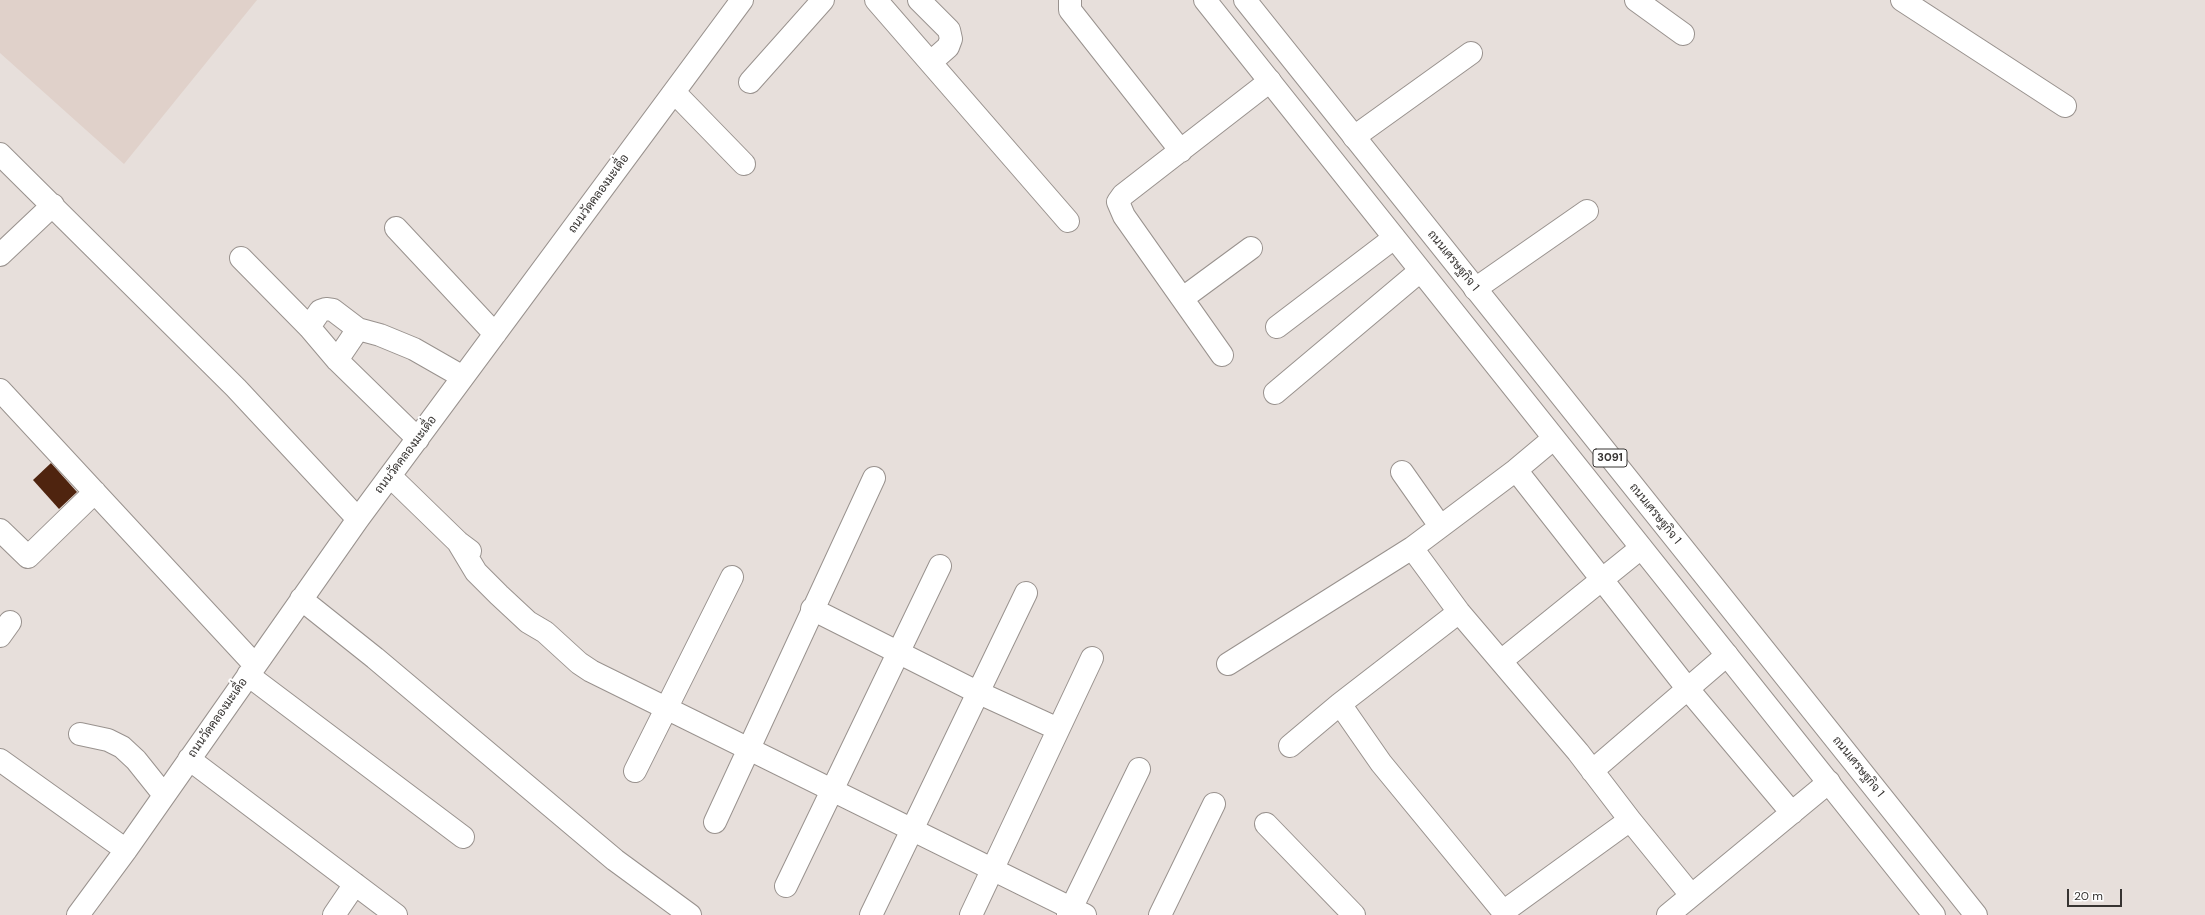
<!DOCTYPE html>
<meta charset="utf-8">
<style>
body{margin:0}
#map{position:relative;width:2205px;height:915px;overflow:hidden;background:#e7dfdb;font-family:"DM Sans",sans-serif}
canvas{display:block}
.scale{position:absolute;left:2067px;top:889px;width:55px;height:18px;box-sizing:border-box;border:2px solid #373432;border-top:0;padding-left:5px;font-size:12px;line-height:14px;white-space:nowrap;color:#373432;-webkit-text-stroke:3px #fff;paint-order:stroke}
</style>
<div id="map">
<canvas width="2205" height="915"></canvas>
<div class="scale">20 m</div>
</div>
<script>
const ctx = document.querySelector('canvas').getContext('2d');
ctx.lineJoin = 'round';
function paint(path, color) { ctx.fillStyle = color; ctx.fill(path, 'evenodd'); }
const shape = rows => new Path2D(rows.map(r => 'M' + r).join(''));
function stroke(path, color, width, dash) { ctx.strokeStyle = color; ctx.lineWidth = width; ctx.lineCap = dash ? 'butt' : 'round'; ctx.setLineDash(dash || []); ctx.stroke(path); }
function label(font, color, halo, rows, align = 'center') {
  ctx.font = font + ' "DM Sans",Sarabun,sans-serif'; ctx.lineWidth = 4; ctx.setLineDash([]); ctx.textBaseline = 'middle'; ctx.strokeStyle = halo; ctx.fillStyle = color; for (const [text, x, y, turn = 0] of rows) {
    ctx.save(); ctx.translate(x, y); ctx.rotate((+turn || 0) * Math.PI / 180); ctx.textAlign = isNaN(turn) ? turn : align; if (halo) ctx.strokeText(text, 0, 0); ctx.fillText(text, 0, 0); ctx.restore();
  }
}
const built = shape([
 [0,0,257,0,124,164,0,53]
]);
const building = shape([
 [51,463,77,492,59,509,33,480]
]);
const minor = shape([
 [876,0,1068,221],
 [919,0,949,30,951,39,948,47,931,62],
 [1070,0,1070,10,1181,151],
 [1636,0,1683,34],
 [1902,0,2065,106],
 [750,82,823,0],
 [674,92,744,164],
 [1354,137,1471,53],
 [0,154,236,388,358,519],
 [396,228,495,334],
 [0,255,53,205],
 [241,258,309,327,337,360,418,439],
 [1475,289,1587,211],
 [1183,298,1251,248],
 [309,327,320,311,326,309,333,310,358,329],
 [1277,327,1394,238],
 [1222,355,1124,216,1118,202,1123,195,1270,81],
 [337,360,358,329,380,335,414,349,463,377],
 [0,390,255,665],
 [1275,393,1420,271],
 [1553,439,1516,470,1412,548,1459,612,1578,752,1630,820],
 [1516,470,1687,688,1792,813],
 [1402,472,1440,526],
 [390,476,458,542,470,551],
 [0,530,28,557,95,492],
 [458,542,476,572,499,595,528,622,545,632,579,663,591,671,1085,915],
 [301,599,375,658,615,860,690,915],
 [812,609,977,692,1058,729],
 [1459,612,1340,704,1381,763,1506,915],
 [0,636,10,622],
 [1501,661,1641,548],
 [1228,664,1412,548],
 [248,675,463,837],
 [80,734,108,740,122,747,136,760,164,795],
 [1290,746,1340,704],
 [189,759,396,915],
 [0,760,126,850],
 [635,771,732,577],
 [1592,771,1727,655],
 [715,822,874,478],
 [1266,824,1354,915],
 [786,886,940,566],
 [1503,912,1630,820,1691,895],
 [78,915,126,850,358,519,742,0],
 [334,915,355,884],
 [871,915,1026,593],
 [971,915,1092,658],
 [1068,915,1139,769],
 [1160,915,1214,804],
 [1668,915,1829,782]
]);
const major = shape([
 [1205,0,1934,915],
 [1245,0,1976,915]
]);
const shields = [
 [1610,458,34]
];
const shieldNames = [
 ["3091",1610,458]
];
const streetNames = [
 ["ถนนวัดคลองมะเดื่อ",599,194,-54],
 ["ถนนเศรษฐกิจ 1",1453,261,51],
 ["ถนนวัดคลองมะเดื่อ",406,455,-53],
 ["ถนนเศรษฐกิจ 1",1655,514,51],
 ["ถนนวัดคลองมะเดื่อ",218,718,-55],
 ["ถนนเศรษฐกิจ 1",1858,767,51]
];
paint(built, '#e0d1ca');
paint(building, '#4f240f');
stroke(minor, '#99928e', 24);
stroke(major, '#99928e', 24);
stroke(minor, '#fff', 22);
stroke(major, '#fff', 22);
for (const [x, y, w] of shields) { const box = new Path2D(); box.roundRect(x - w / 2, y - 9, w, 18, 3); ctx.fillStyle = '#fff'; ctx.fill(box); stroke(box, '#373432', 1); }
label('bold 11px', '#373432', null, shieldNames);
label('12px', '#373432', '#fff', streetNames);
</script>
